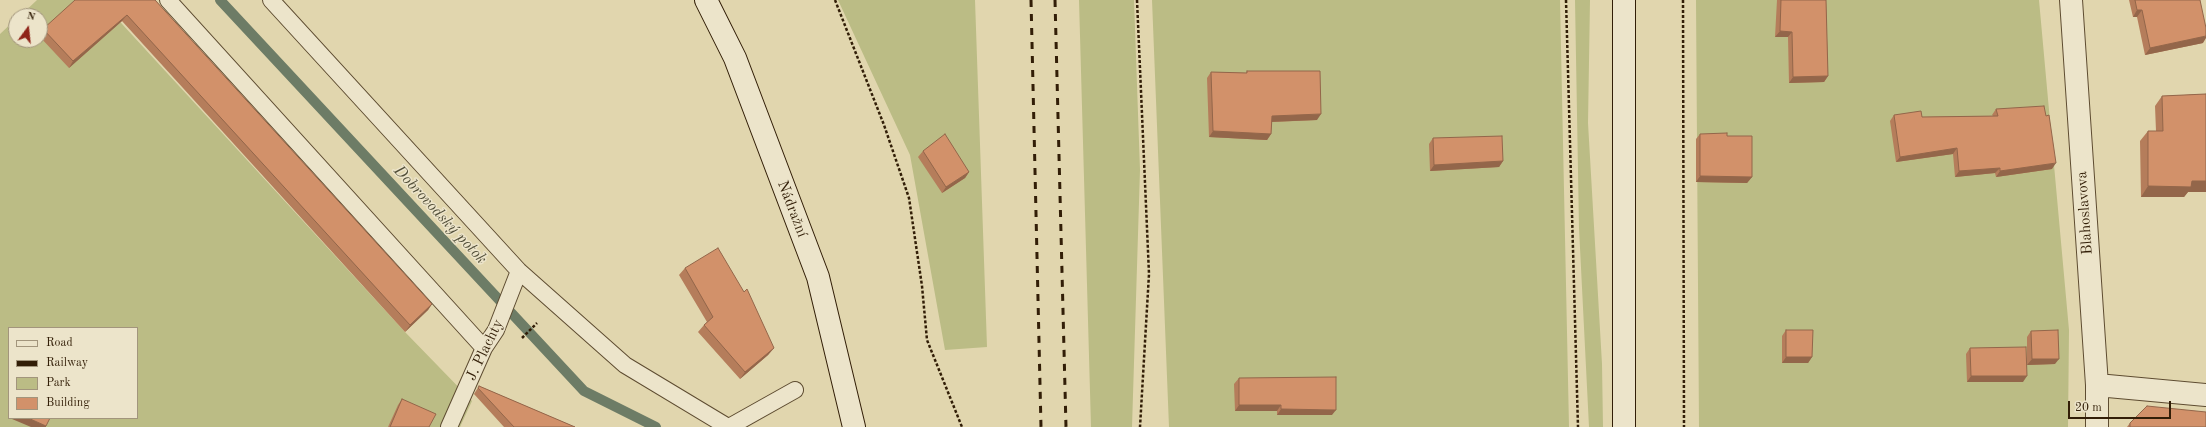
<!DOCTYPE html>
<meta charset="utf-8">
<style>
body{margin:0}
#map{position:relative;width:2206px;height:427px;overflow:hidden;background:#e1d6ae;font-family:"Old Standard TT",serif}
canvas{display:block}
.legend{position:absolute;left:8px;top:327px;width:130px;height:92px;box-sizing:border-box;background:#ece4ca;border:1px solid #a2957c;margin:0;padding:5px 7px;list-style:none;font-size:12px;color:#321e07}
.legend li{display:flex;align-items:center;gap:8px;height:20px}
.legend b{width:20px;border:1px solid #a2957c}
.north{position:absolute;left:8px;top:8px;width:40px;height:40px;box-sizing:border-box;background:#ece4ca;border:1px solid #a2957c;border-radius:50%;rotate:15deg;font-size:11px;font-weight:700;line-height:16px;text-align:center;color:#321e07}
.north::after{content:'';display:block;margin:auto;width:14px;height:18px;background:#8f2418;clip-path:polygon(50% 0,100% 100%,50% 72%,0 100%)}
.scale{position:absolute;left:2068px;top:401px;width:103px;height:18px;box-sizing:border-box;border:2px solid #321e07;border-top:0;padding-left:5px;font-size:12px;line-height:14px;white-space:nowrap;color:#321e07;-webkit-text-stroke:3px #ece4ca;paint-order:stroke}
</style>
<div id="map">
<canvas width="2206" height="427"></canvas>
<ul class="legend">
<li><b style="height:5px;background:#ece4ca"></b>Road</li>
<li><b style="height:5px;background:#321e07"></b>Railway</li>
<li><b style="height:11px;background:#bbbc85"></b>Park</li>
<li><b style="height:11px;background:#d2916a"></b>Building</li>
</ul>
<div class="north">N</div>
<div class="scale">20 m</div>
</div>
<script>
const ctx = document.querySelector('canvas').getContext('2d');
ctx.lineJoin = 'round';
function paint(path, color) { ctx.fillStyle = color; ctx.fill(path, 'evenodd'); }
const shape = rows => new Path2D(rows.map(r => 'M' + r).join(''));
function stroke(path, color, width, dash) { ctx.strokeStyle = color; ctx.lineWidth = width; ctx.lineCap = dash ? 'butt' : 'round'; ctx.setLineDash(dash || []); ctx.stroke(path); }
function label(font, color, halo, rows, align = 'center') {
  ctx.font = font + ' "Old Standard TT",serif'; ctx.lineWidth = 3; ctx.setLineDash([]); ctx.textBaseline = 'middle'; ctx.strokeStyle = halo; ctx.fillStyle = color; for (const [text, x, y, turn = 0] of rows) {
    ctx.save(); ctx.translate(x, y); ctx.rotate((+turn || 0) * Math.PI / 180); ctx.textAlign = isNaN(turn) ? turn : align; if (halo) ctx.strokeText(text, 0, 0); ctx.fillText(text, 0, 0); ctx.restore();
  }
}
const green = shape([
 [37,0,100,0,405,332,472,401,460,427,0,427,0,34,16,19,16,40,40,40,40,16,20,16],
 [9,328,137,328,137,418,9,418],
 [838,0,975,0,987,347,945,350,910,155],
 [1079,0,1134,0,1140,170,1132,427,1091,427],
 [1152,0,1560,0,1569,427,1169,427],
 [1575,0,1590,0,1588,123,1602,364,1603,427,1589,427,1579,228],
 [1696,0,2039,0,2069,330,2068,427,1699,427]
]);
const stream = shape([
 [220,0,584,391,656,427]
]);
const path = shape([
 [835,0,884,125,909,198,922,286,927,340,962,427],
 [1137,0,1149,274,1140,427],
 [1566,0,1578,427],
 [1683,0,1684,427],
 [522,338,537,323]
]);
const service = shape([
 [168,0,484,348],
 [271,0,519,271,625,365,728,427],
 [449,427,484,348,496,330,519,271],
 [729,427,795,390]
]);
const minor = shape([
 [2071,0,2097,385,2097,427],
 [2097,385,2206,395]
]);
const secondary = shape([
 [706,0,735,58,818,277,854,427],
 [1624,0,1624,427]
]);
const rail = shape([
 [1031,0,1041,427],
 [1055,0,1066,427]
]);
const wall = shape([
 [155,0,432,304,428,310,405,332,122,21,69,68,40,37,40,34,43,29],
 [1777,0,1826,0,1828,76,1824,82,1789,83,1788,37,1775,37],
 [2129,0,2200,0,2203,43,2145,55,2137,17,2133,17],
 [1247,71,1317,120,1272,122,1271,134,1267,140,1209,137,1207,78,1211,72,1246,73],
 [2206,94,2206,192,2188,192,2184,197,2141,197,2140,141,2148,131,2156,131,2155,106,2162,96],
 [1996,109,2052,169,1996,177,1995,173,1955,177,1953,154,1896,162,1890,121,1894,115,1922,117,1993,116,1992,115],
 [1700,134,1727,136,1752,177,1747,183,1696,182,1696,139],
 [1433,138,1503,161,1499,167,1430,171,1429,144],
 [923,151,969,172,965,178,942,193,918,157],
 [685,268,774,348,768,355,740,379,698,332,704,325,707,322,679,275],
 [1786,330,1812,357,1808,363,1782,363,1782,336],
 [2031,331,2055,364,2027,365,2027,337],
 [1970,348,2023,382,1967,382,1966,354],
 [1239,378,1332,415,1277,415,1277,411,1235,411,1234,384],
 [479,386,575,427,504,427,474,394],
 [402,399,429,427,388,427,398,405],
 [2130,423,2206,427,2127,427]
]);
const shadedWall = shape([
 [2137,10,2142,10,2137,17,2133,17],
 [127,15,122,21,69,68,73,61],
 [1780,31,1792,32,1788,37,1775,37],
 [2206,36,2206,38,2203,43,2145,55,2150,48],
 [1828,76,1824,82,1789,83,1793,77],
 [1321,114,1317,120,1268,122,1272,116],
 [1213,131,1271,134,1267,140,1209,137],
 [1957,148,1953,154,1896,162,1900,157],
 [1503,161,1499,167,1430,171,1434,165],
 [2056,163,2052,169,1996,177,2000,171],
 [2000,168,1995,173,1955,177,1959,171],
 [969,172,965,178,942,193,946,187],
 [1700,176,1752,177,1747,183,1696,182],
 [2192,181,2206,181,2206,192,2188,192,2184,197,2141,197,2148,186],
 [432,304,428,310,405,332,410,325],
 [774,348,768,355,740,379,745,372],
 [1786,357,1812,357,1808,363,1782,363],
 [2032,359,2059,359,2055,364,2027,365],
 [1971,376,2027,376,2023,382,1967,382],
 [1239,405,1281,405,1277,411,1235,411],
 [1281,409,1336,410,1332,415,1277,415],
 [13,418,28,418,46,426,46,427,31,427,12,419]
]);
const building = shape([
 [75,0,155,0,432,304,410,325,127,15,73,61,43,29,75,0],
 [1781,0,1826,0,1828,76,1793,77,1792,32,1780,31,1781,0],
 [2135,0,2200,0,2206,28,2206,36,2150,48,2142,10,2137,10,2135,0],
 [1247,71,1320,71,1321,114,1272,116,1271,134,1213,131,1211,72,1247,73,1247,71],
 [2206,94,2206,181,2192,181,2191,187,2148,186,2148,131,2163,131,2162,96,2206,94],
 [2044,106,2046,116,2049,115,2056,163,2000,171,2000,168,1959,171,1957,148,1900,157,1894,115,1921,111,1922,117,1998,116,1996,109,2044,106],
 [1727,133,1727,136,1752,136,1752,177,1700,176,1700,134,1727,133],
 [945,134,969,172,946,187,923,151,945,134],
 [1502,136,1503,161,1434,165,1433,138,1502,136],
 [718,248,744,292,747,289,774,348,745,372,704,325,713,317,685,268,718,248],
 [1786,330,1813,330,1812,357,1786,357,1786,330],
 [2058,330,2059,359,2032,359,2031,331,2058,330],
 [2026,347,2027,376,1971,376,1970,348,2026,347],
 [1336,377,1336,410,1281,409,1281,405,1239,405,1239,378,1336,377],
 [479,386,575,427,514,427,478,388,479,386],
 [402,399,436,414,429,427,390,427,402,399],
 [2147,406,2206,412,2206,427,2130,427,2130,423,2147,406],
 [28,418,50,418,46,426,28,418]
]);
const streetNames = [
 ["Nádražní",792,209,69],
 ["Blahoslavova",2085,213,-94],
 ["J. Plachty",485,350,-64]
];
const waterNames = [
 ["Dobrovodský potok",440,215,47]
];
paint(green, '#bbbc85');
stroke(stream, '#6d7c66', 10);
stroke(service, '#5e4c31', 18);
stroke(minor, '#5e4c31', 24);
stroke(secondary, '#321e07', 24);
stroke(path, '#321e07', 2.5, [3, 2]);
stroke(service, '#ece4ca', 16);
stroke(minor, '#ece4ca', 22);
stroke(secondary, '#ece4ca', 22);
stroke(rail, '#321e07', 3, [7, 7]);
paint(wall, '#b57d5b');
paint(shadedWall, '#93664a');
paint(building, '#d2916a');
stroke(building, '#93664a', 1);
label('15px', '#321e07', '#ece4ca', streetNames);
label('italic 16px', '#504d37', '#ece4ca', waterNames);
</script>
